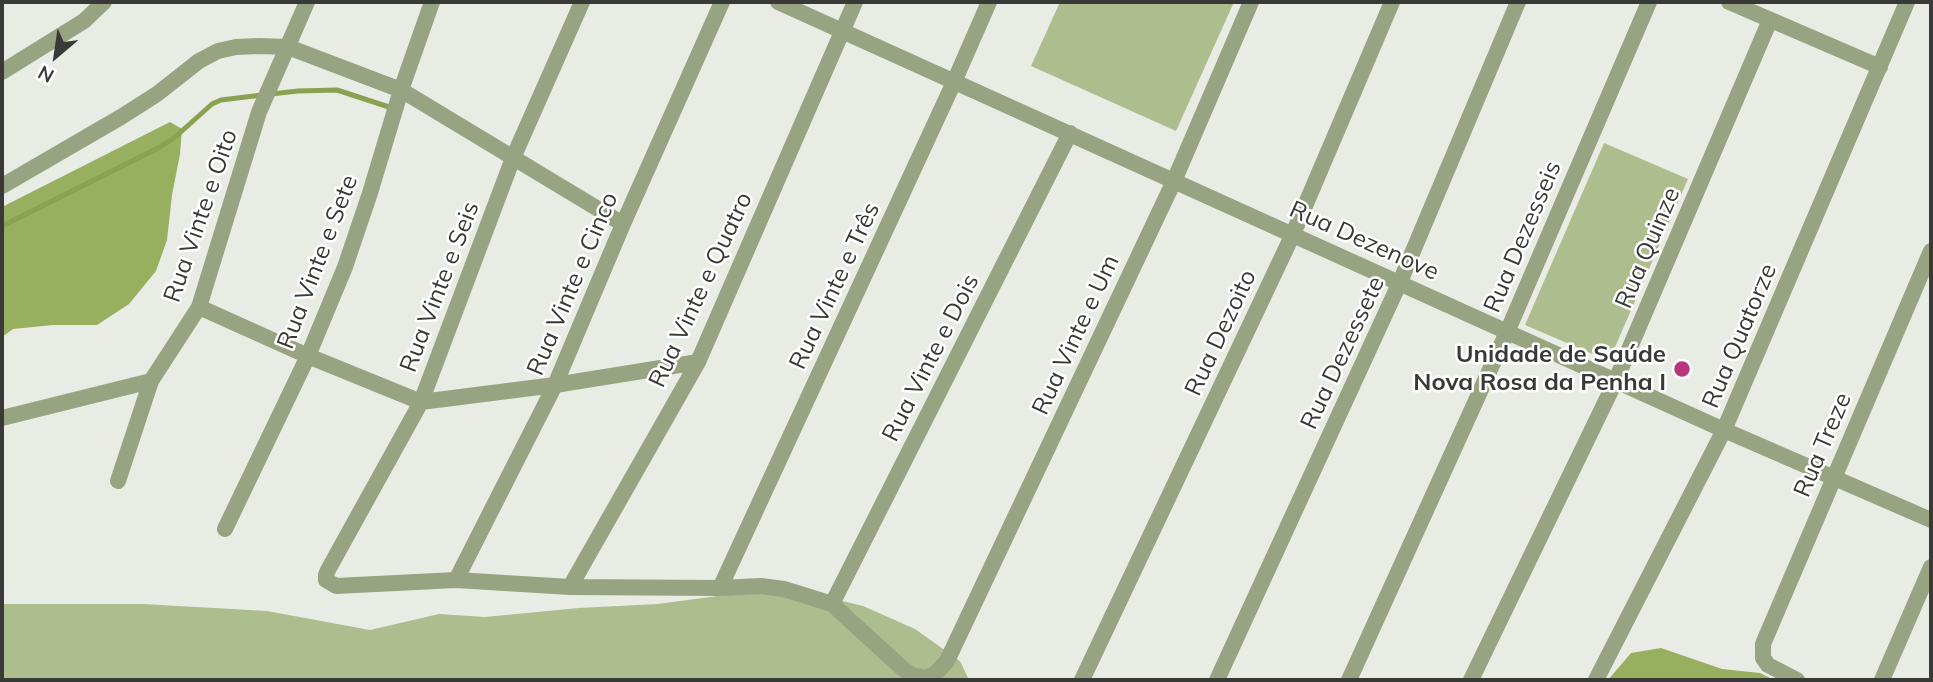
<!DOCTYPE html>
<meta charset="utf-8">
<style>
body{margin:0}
#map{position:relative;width:1933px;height:682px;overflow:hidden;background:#e9ebe5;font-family:Mulish,sans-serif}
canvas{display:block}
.frame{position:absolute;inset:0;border:4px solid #393a38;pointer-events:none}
.north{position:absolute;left:21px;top:21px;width:70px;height:70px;-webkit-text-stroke:5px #fff;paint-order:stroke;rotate:209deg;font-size:19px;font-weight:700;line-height:28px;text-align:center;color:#393a38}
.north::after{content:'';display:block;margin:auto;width:24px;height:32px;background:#393a38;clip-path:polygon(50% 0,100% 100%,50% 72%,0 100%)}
</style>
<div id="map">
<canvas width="1933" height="682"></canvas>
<div class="frame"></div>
<div class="north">N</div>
</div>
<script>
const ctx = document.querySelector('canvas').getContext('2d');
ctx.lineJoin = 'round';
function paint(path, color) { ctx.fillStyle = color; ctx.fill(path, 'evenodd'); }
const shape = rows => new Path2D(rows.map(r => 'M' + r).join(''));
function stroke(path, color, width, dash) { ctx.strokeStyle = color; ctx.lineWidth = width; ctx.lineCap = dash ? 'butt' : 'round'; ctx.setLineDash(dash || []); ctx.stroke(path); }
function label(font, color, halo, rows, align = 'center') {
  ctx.font = font + ' Mulish,sans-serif'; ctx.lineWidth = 5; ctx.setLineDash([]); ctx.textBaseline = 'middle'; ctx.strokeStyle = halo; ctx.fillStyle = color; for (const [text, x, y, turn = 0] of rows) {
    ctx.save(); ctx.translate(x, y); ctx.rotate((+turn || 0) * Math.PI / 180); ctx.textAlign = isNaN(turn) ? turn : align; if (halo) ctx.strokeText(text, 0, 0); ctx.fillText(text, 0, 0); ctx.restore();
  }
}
const green = shape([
 [1060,2,1234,2,1176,131,1031,66],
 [1604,143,1688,179,1609,361,1525,325],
 [784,587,863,606,915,629,960,661,969,680,2,680,2,604,143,604,267,611,370,630,439,614,485,617,579,608,658,604]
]);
const forest = shape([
 [170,122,182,129,180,154,172,195,167,240,156,271,129,304,97,325,53,325,13,329,2,337,2,207],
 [1661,648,1722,669,1760,673,1774,680,1608,680,1631,653]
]);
const stream = shape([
 [271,94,298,91,337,90,392,108],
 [2,226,160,147,174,138,212,104,221,100,262,95]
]);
const minor = shape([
 [582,2,513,158,421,402,328,570,326,575,326,580,336,586,456,580,570,587,720,588,761,586,784,589,832,604,902,668,912,675,927,678],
 [778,2,1724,430,1931,520],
 [1729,2,1880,67],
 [2,72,84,21,104,2],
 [2,186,121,117,157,94,199,61,218,51,236,47,259,46,288,47,401,90,623,224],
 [199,307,308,356,421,402,555,385,698,362],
 [2,418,151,381],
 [118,481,151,381,199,307,259,112,307,2],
 [225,529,308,356,345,267,370,193,401,90,432,2],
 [456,580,555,385,623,224,722,2],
 [570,587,698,362,855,2],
 [720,588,954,82,989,2],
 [832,604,1070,133],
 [927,678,937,672,947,661,1174,181,1251,2],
 [1082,680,1293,234,1392,2],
 [1217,680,1400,282,1518,2],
 [1349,680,1508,330,1649,2],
 [1471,680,1616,380,1770,20],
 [1596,680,1724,430,1907,2],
 [1797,680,1768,665,1763,658,1763,644,1931,251],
 [1882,680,1931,567]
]);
const markers = [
 [1682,369,9,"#b8367d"]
];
const streetNames = [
 ["Rua Vinte e Oito",201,216,-71],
 ["Rua Dezesseis",1523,237,-67],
 ["Rua Dezenove",1364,241,24],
 ["Rua Quinze",1648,248,-67],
 ["Rua Vinte e Sete",318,262,-69],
 ["Rua Vinte e Cinco",573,284,-67],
 ["Rua Vinte e Três",835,286,-65],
 ["Rua Vinte e Seis",440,287,-69],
 ["Rua Vinte e Quatro",701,290,-65],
 ["Rua Dezoito",1221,333,-65],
 ["Rua Vinte e Um",1076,335,-65],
 ["Rua Quatorze",1740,336,-67],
 ["Rua Dezessete",1343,353,-65],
 ["Rua Vinte e Dois",931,358,-63],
 ["Rua Treze",1823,445,-67]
];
const poiNames = [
 ["Unidade de Saúde",1666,355],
 ["Nova Rosa da Penha I",1666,383]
];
paint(green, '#aebd8e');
paint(forest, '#98af5f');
stroke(stream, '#8ba152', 5);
stroke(minor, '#98a381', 16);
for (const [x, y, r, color] of markers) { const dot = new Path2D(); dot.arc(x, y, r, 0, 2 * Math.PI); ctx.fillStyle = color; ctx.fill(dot); stroke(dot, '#fff', 2.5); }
label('24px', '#393a38', '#fff', streetNames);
label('bold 24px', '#393a38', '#fff', poiNames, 'right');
</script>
